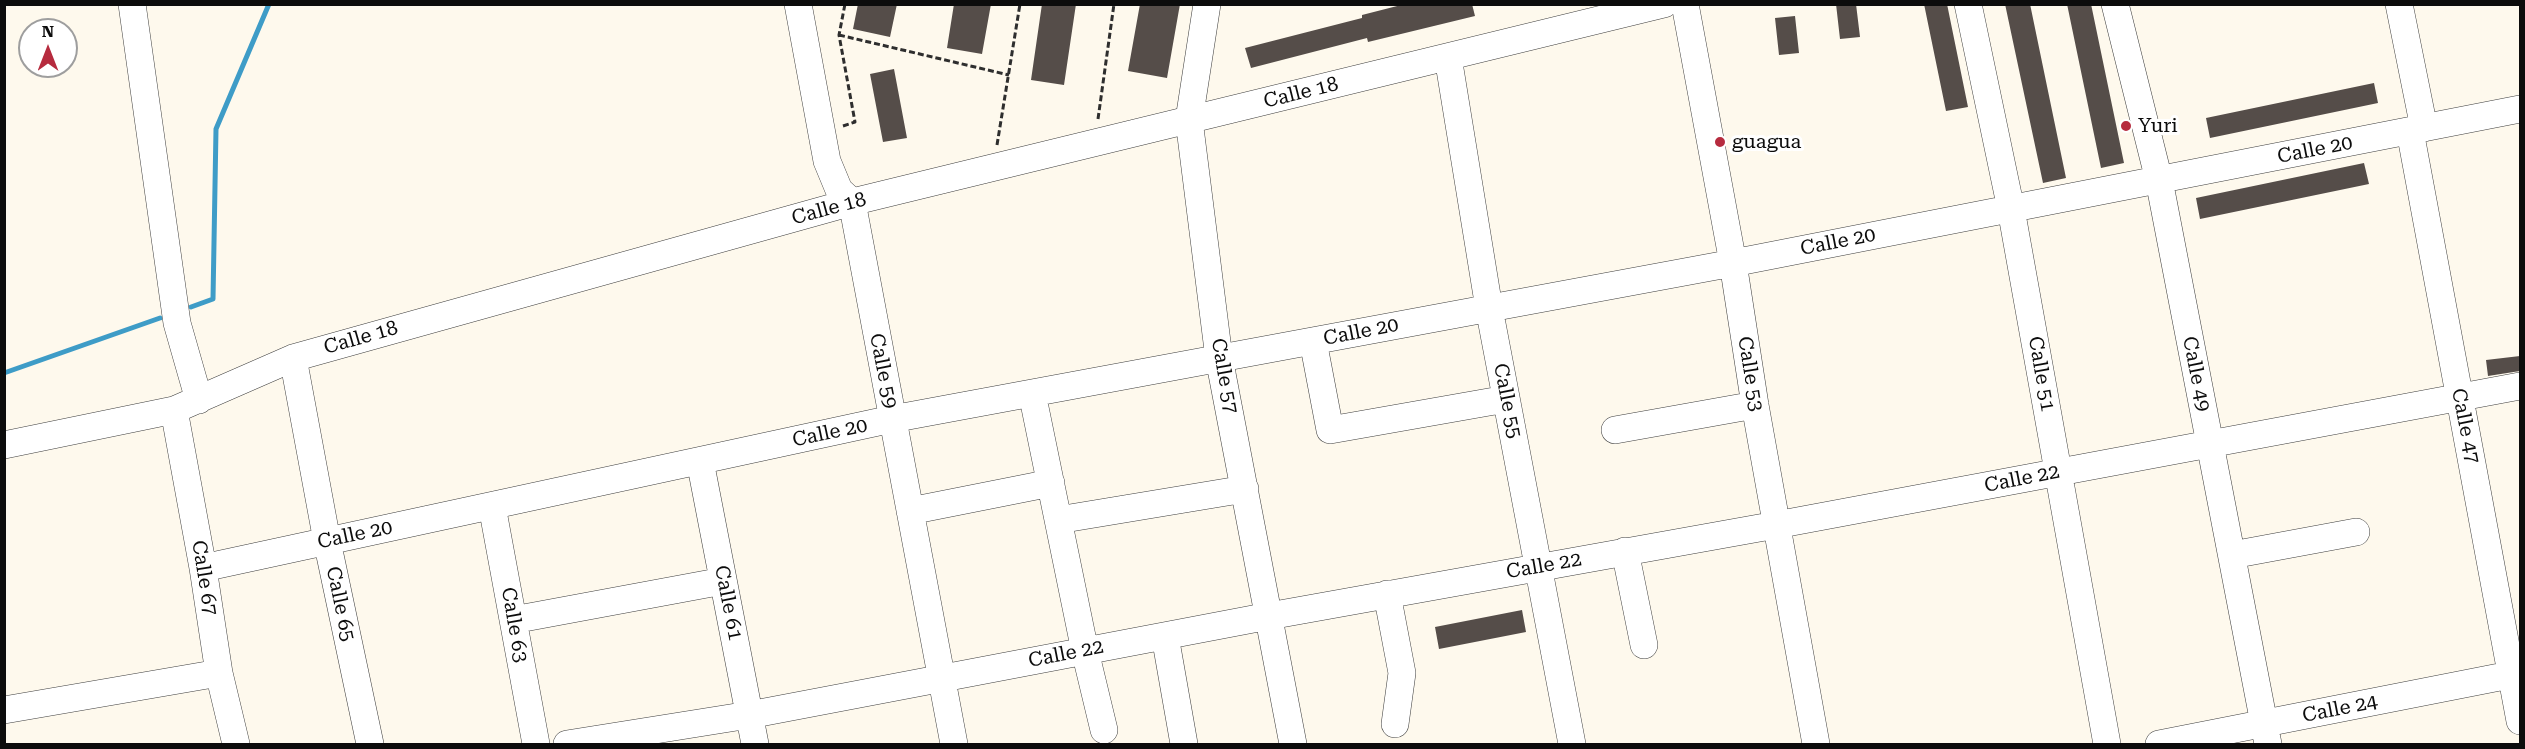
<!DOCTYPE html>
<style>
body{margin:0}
#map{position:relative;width:2525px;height:749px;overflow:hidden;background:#fef9ed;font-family:"Roboto Serif",serif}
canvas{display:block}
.frame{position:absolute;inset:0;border:6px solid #0c0c0c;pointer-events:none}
.north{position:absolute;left:18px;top:18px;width:60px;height:60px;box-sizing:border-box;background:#fff;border:2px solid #9e9e9e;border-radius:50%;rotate:0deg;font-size:16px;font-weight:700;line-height:24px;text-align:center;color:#0c0c0c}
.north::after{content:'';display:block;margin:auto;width:21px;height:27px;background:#b62b3e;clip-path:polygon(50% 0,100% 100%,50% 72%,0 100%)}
</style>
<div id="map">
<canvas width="2525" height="749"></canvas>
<div class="frame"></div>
<div class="north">N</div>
</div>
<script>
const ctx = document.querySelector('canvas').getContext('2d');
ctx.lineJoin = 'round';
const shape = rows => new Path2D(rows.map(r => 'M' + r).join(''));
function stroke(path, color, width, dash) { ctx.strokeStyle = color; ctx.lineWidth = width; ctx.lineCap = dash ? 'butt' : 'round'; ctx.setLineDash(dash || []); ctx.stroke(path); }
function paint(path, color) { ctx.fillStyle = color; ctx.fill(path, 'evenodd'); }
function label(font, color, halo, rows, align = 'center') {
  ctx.font = font + ' "Roboto Serif",serif'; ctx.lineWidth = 6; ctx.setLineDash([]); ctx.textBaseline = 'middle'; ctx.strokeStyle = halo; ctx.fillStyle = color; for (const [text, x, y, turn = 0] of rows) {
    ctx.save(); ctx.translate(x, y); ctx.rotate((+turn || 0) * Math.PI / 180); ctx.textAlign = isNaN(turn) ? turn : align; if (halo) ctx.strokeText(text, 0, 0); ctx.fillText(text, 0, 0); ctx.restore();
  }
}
const stream = shape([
 [191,307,213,299,216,129,269,4],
 [4,373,160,318]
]);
const building = shape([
 [858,4,897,4,890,37,853,29],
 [954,4,991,4,982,54,947,48],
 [1042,4,1076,4,1064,85,1031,80],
 [1140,4,1180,4,1167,78,1128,71],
 [1405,4,1472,4,1475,16,1368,42,1367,38,1251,68,1245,48,1362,18,1362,15],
 [1836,4,1856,4,1860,37,1840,39],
 [1924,4,1947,4,1968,107,1946,111],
 [2005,4,2030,4,2066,178,2043,183],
 [2067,4,2091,4,2124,163,2101,168],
 [1795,16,1799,53,1779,55,1775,18],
 [894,69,907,138,883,142,870,74],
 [2374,83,2378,103,2210,138,2206,118],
 [2364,163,2369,184,2200,219,2196,198],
 [2520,356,2520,371,2488,376,2486,360],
 [1522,610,1526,632,1439,649,1435,627]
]);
const path = shape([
 [839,35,1009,75],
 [1098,119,1114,4],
 [843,126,855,122,839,35,845,4],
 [997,145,1020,4]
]);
const minor = shape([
 [132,4,177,323,199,400],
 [798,4,827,161,839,190,852,202,954,744],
 [1207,4,1189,120,1219,358,1293,744],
 [1685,4,1733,263,1755,405,1816,744],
 [1968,4,2011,209,2107,744],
 [2115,4,2159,180,2268,744],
 [2399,4,2424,128],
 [1448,57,1489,308,1572,744],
 [2410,131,2520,721],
 [1313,341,1330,430,1506,399],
 [293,358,327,541,370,744],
 [1032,393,1085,651,1104,730],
 [174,410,203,568,219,673,236,744],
 [1615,430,1755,405],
 [4,445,174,410,293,358,852,202,1664,4],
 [700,461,755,744],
 [492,506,536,744],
 [910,511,1051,483],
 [1058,520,1245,489],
 [1625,551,1644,645],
 [2232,555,2356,532],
 [203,568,892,419,1733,263,2520,109],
 [1387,594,1402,673,1395,724],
 [513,620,723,581],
 [1165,636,1184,744],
 [4,710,219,673],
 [567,744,749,715,1269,616,1776,525,2520,386],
 [2159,744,2520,673]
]);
const markers = [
 [2126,126,6,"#b62b3e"],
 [1720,142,6,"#b62b3e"]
];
const streetNames = [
 ["Calle 18",1301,93,-14],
 ["Calle 20",2315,150,-11],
 ["Calle 18",829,209,-15],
 ["Calle 20",1838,242,-11],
 ["Calle 20",1361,332,-11],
 ["Calle 18",361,338,-16],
 ["Calle 59",883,371,79],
 ["Calle 53",1750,374,81],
 ["Calle 51",2041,374,80],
 ["Calle 49",2196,374,79],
 ["Calle 57",1224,376,80],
 ["Calle 55",1507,401,79],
 ["Calle 47",2465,426,79],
 ["Calle 20",830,433,-12],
 ["Calle 22",2022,479,-11],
 ["Calle 20",355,535,-12],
 ["Calle 22",1544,566,-10],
 ["Calle 67",204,578,81],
 ["Calle 61",728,603,79],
 ["Calle 65",340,604,78],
 ["Calle 63",514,625,80],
 ["Calle 22",1066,654,-11],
 ["Calle 24",2340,709,-11]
];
const poiNames = [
 ["Yuri",2138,126],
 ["guagua",1732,142]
];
stroke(stream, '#3e9cc7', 5);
paint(building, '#554d49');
stroke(minor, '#3f3f3f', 28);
stroke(path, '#2e2e2e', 3, [6, 3]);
stroke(minor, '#fff', 27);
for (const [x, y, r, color] of markers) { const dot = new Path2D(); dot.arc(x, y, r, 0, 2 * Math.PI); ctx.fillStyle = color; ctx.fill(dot); stroke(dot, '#fff', 2); }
label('20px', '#0c0c0c', '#fff', streetNames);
label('20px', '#0c0c0c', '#fff', poiNames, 'left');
</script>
